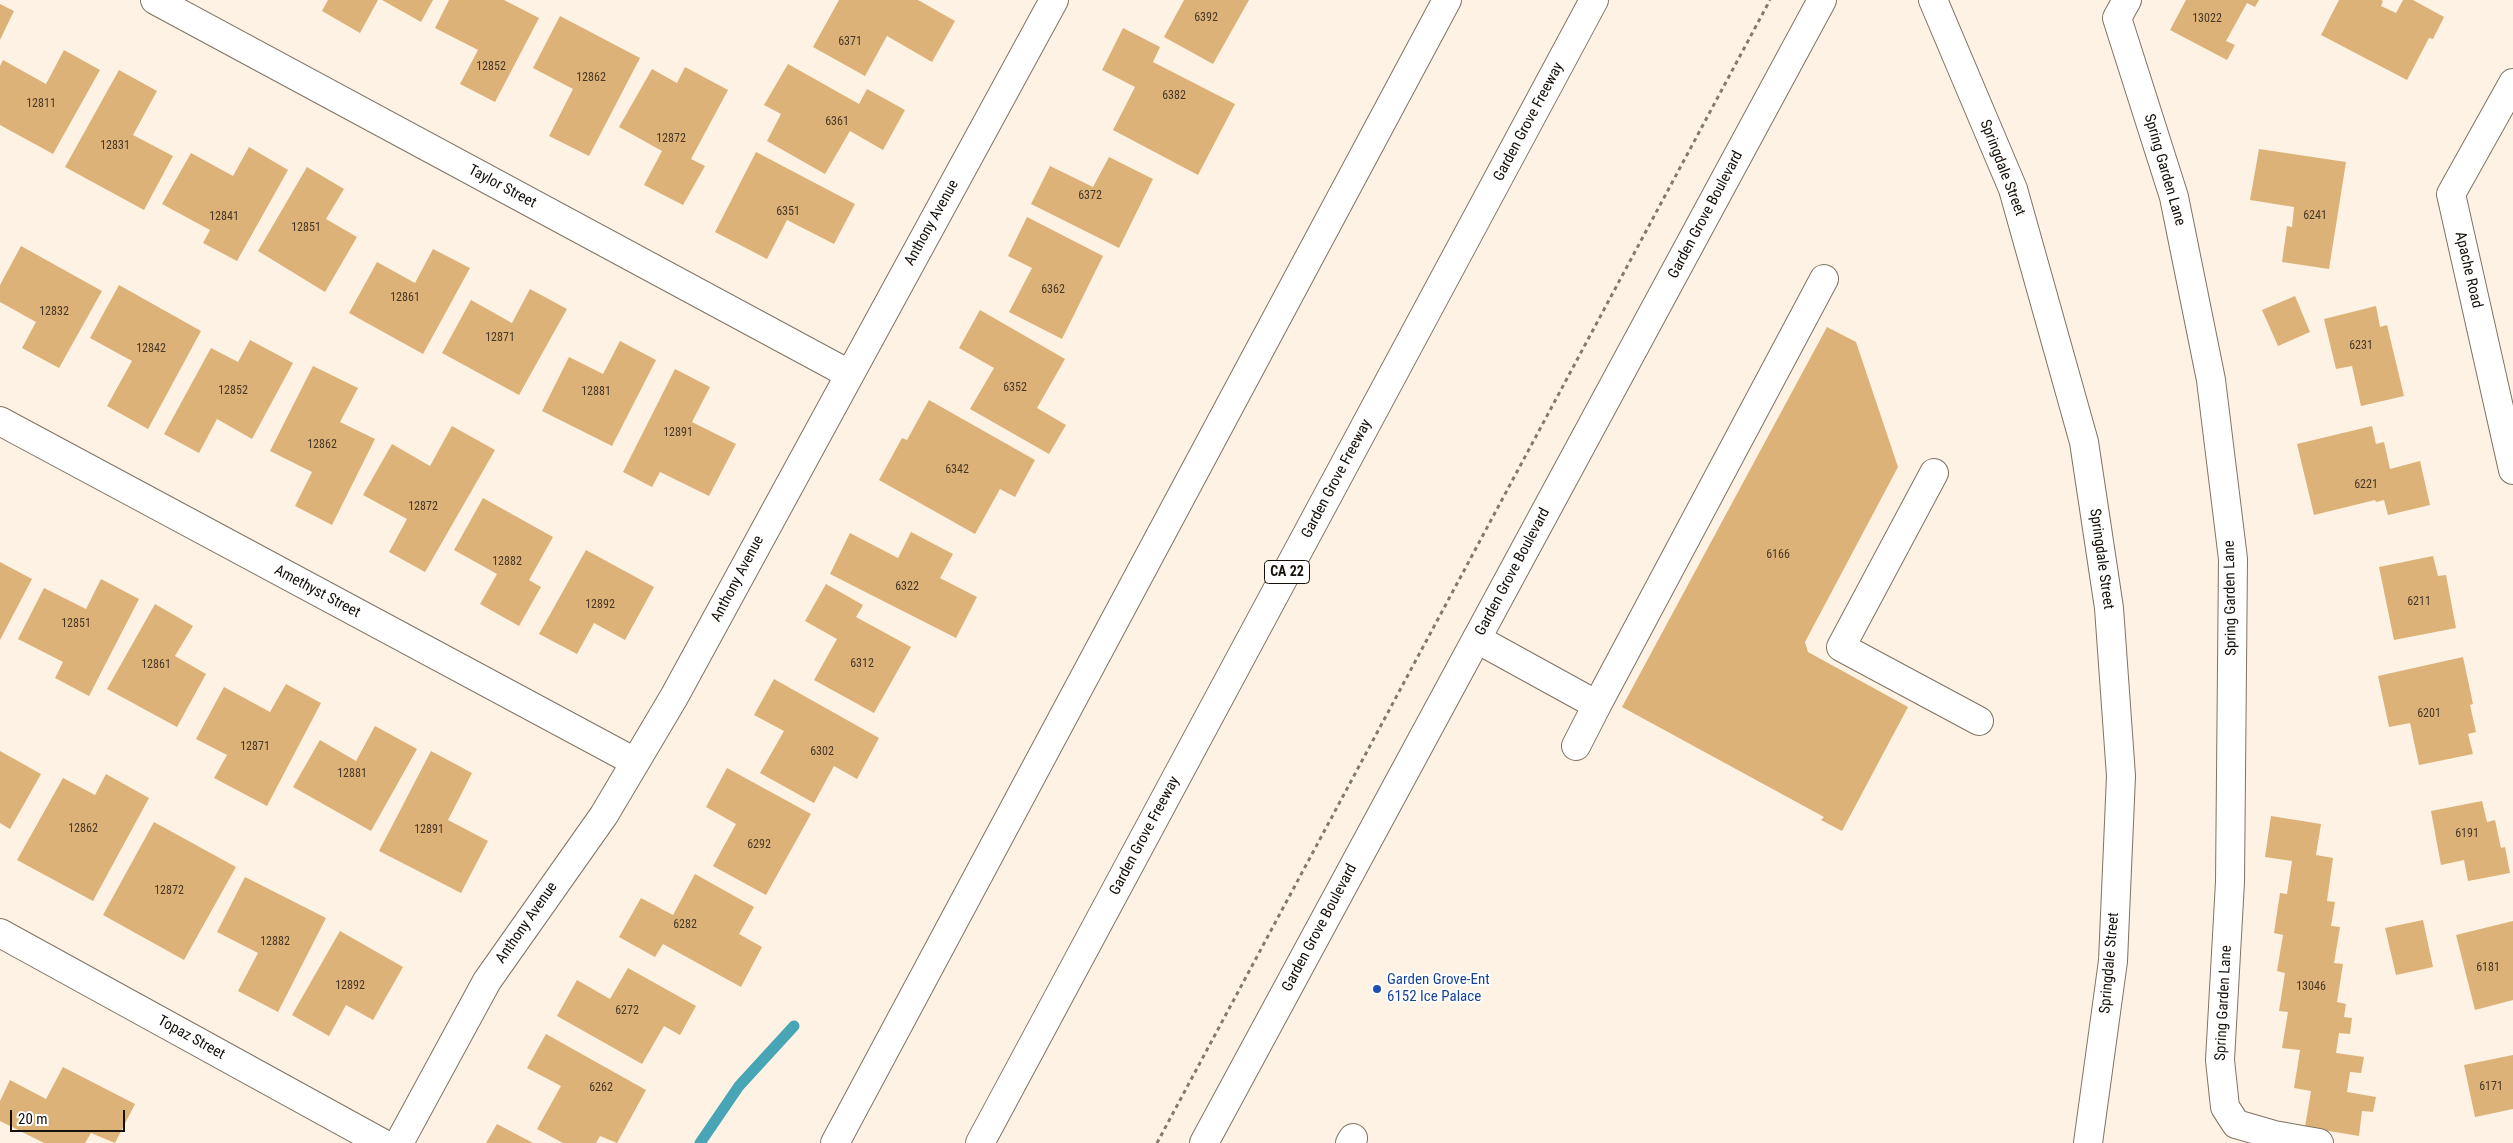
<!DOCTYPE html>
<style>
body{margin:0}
#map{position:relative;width:2513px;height:1143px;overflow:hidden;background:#fdf2e3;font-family:"Roboto Condensed",sans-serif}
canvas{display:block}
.scale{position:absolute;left:10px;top:1110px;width:115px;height:22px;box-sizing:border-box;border:2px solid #15100a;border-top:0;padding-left:6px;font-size:15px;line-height:18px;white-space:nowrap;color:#15100a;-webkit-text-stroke:4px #fff;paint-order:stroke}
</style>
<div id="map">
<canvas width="2513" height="1143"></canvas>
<div class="scale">20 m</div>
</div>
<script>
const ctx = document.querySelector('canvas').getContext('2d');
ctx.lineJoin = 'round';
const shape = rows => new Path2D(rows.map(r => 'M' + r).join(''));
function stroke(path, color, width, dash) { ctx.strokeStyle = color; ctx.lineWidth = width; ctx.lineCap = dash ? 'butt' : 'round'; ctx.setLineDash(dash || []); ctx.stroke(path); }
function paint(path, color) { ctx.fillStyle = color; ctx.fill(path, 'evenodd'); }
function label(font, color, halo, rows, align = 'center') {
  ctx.font = font + ' "Roboto Condensed",sans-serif'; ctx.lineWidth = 4; ctx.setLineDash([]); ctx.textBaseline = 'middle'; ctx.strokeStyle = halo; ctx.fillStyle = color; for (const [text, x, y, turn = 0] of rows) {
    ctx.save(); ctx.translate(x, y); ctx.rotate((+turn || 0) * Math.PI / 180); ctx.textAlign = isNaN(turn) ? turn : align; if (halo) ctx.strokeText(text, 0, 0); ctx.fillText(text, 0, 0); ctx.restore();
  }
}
const stream = shape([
 [700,1143,739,1086,794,1026]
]);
const building = shape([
 [328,0,378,0,360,33,322,11],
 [382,0,433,0,421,22],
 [449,0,504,0,539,18,495,102,460,84,478,50,435,28],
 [839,0,918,0,955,21,932,62,887,36,865,76,813,47],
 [1184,0,1249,0,1213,64,1164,37],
 [2186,0,2259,0,2255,7,2247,3,2226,41,2235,45,2227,60,2170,30],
 [2339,0,2381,0,2383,1,2381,6,2396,13,2403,0,2413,0,2444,17,2433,39,2429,38,2407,80,2321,35],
 [0,4,14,11,0,40],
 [560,16,640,58,589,156,549,136,573,89,533,68],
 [1123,28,1160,47,1153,62,1235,104,1198,175,1113,130,1135,87,1102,70],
 [64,50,100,70,53,154,0,125,0,66,3,60,46,84],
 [788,64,859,104,867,89,905,110,883,150,850,131,825,174,767,141,781,114,764,105],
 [685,67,728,90,691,159,705,166,683,205,644,185,662,151,619,127,652,69,677,83],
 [119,70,157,91,133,135,173,156,144,210,65,167],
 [249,147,288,170,237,261,203,243,210,230,162,204,191,153,233,176],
 [2259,149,2346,162,2329,269,2282,262,2287,226,2292,227,2294,207,2250,200],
 [756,152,855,204,834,244,787,220,767,259,715,232],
 [1109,157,1153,179,1119,248,1031,204,1050,166,1093,187],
 [307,167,344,189,326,219,357,237,325,292,258,251],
 [1027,217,1103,256,1062,339,1009,312,1032,268,1008,256],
 [21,246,102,291,59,368,22,348,36,322,0,302,0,285],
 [433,249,470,268,423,354,349,313,377,262,415,283],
 [119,285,201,331,148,429,107,406,132,361,90,338],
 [530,289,567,309,519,395,442,353,471,300,512,323],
 [2295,296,2310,332,2278,346,2262,310],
 [2376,306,2380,327,2387,325,2404,396,2361,406,2352,366,2336,369,2324,319],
 [980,310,1065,359,1037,408,1066,425,1049,454,970,409,994,368,959,348],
 [1827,327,1856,342,1898,467,1805,642,1808,652,1908,707,1842,831,1821,820,1824,817,1622,707],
 [250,340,293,363,252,439,217,419,199,453,164,434,211,348,238,362],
 [620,341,656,360,612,446,542,411,569,357,603,374],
 [313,366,358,388,340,422,375,439,332,525,295,506,312,472,270,451],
 [675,369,710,387,692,422,736,444,709,496,660,472,652,487,623,472],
 [929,400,1035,460,1015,497,1000,489,975,534,879,480,902,438,907,440],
 [452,426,495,450,425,572,389,552,407,519,363,495,392,444,430,466],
 [2372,426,2376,444,2384,442,2390,469,2420,461,2430,505,2388,515,2384,500,2376,502,2375,500,2314,515,2297,444],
 [483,498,553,537,529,580,541,587,519,626,480,604,497,574,454,550],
 [911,532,953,554,940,578,977,597,956,638,830,574,850,533,898,558],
 [586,550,654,587,625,640,594,623,577,654,539,634],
 [2433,556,2438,576,2446,575,2456,628,2394,640,2379,567],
 [0,562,32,579,0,640],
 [101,579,139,599,89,696,55,678,63,662,18,639,44,588,86,609],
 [826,584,863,605,856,617,911,647,874,713,814,680,837,639,805,621],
 [155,604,193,626,175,656,206,674,177,727,107,689],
 [2463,657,2473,704,2470,705,2476,732,2468,734,2473,754,2419,765,2410,723,2389,727,2378,676],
 [774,679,879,738,857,779,834,766,814,803,760,773,784,731,754,715],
 [286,684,321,703,267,806,214,778,227,755,196,739,224,687,270,712],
 [375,726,417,749,371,831,293,787,320,740,356,761],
 [0,751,41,774,10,829,0,823],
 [431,751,472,773,448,820,488,841,461,893,379,851],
 [727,768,811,814,766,895,713,866,736,824,706,807],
 [106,774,149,798,93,901,17,860,63,778,95,795],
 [2482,801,2487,822,2495,820,2501,848,2505,847,2510,873,2468,881,2464,860,2441,865,2431,811],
 [2271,816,2321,824,2316,855,2333,858,2327,901,2335,902,2331,926,2340,927,2334,963,2343,964,2337,1002,2346,1004,2344,1017,2352,1018,2350,1034,2339,1033,2336,1053,2364,1057,2361,1073,2350,1072,2347,1092,2376,1097,2373,1112,2362,1111,2359,1136,2305,1127,2311,1091,2294,1088,2300,1050,2282,1048,2288,1012,2279,1011,2285,973,2277,971,2283,935,2274,933,2280,893,2287,894,2292,861,2265,857],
 [154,822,236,867,184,960,103,915],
 [695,874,754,907,739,934,762,947,741,987,663,944,655,957,619,937,641,898,673,915],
 [245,877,326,918,278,1012,238,991,258,953,217,932],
 [2423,920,2433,967,2396,975,2385,928],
 [2513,921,2513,1000,2475,1010,2456,935],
 [340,931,403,967,373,1020,346,1005,329,1036,292,1015],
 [628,968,696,1006,680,1035,664,1026,642,1064,557,1016,577,980,610,999],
 [546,1034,646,1090,617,1143,600,1136,596,1143,563,1143,537,1129,561,1086,527,1068],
 [2513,1055,2513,1109,2475,1117,2464,1065],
 [63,1067,135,1104,115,1143,91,1133,85,1143,44,1143,0,1121,0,1101,10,1080,46,1099],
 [497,1124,533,1143,486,1143]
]);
const path = shape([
 [1157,1143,1770,0]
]);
const minor = shape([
 [155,0,849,374],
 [2127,0,2117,18,2174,197,2211,380,2233,559,2230,882,2220,1060,2225,1107,2236,1124,2274,1135,2319,1143],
 [2513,83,2451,194,2513,470],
 [0,421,635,762],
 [1934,473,1841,647,1979,721],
 [1477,639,1597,705,1824,279],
 [1576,746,1597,705],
 [0,933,382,1143],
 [399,1143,487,981,604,815,674,697,1054,0],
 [1350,1143,1353,1138]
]);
const major = shape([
 [1933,0,2013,189,2084,442,2109,608,2121,776,2113,961,2088,1143],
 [1204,1143,1822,0]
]);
const highway = shape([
 [835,1143,1447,0],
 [980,1143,1594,0]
]);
const markers = [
 [1377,989,5,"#1a4fb4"]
];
const numberNames = [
 ["6392",1206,18],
 ["13022",2207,19],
 ["6371",850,42],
 ["12852",491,67],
 ["12862",591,78],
 ["6382",1174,96],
 ["12811",41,104],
 ["6361",837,122],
 ["12872",671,139],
 ["12831",115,146],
 ["6372",1090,196],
 ["6351",788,212],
 ["6241",2315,216],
 ["12841",224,217],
 ["12851",306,228],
 ["6362",1053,290],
 ["12861",405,298],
 ["12832",54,312],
 ["12871",500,338],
 ["6231",2361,346],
 ["12842",151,349],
 ["6352",1015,388],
 ["12852",233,391],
 ["12881",596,392],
 ["12891",678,433],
 ["12862",322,445],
 ["6342",957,470],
 ["6221",2366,485],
 ["12872",423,507],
 ["6166",1778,555],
 ["12882",507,562],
 ["6322",907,587],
 ["6211",2419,602],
 ["12892",600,605],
 ["12851",76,624],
 ["6312",862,664],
 ["12861",156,665],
 ["6201",2429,714],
 ["12871",255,747],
 ["6302",822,752],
 ["12881",352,774],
 ["12862",83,829],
 ["12891",429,830],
 ["6191",2467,834],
 ["6292",759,845],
 ["12872",169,891],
 ["6282",685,925],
 ["12882",275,942],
 ["6181",2488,968],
 ["12892",350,986],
 ["13046",2311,987],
 ["6272",627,1011],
 ["6171",2491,1087],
 ["6262",601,1088]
];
const shields = [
 [1287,572,45]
];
const shieldNames = [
 ["CA 22",1287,572]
];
const streetNames = [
 ["Garden Grove Freeway",1529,122,-62],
 ["Springdale Street",2002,168,69],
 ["Spring Garden Lane",2164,170,74],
 ["Taylor Street",502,187,28],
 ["Garden Grove Boulevard",1706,215,-62],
 ["Anthony Avenue",932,223,-61],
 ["Apache Road",2468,270,77],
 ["Garden Grove Freeway",1337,479,-62],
 ["Springdale Street",2101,559,82],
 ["Garden Grove Boulevard",1513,572,-62],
 ["Anthony Avenue",738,579,-62],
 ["Amethyst Street",317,592,28],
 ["Spring Garden Lane",2231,598,-91],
 ["Garden Grove Freeway",1145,836,-62],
 ["Anthony Avenue",527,923,-55],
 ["Garden Grove Boulevard",1320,928,-62],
 ["Springdale Street",2110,963,-85],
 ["Spring Garden Lane",2224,1003,-87],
 ["Topaz Street",191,1038,29]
];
const transitNames = [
 ["Garden Grove-Ent",1387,980],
 ["6152 Ice Palace",1387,997]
];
stroke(stream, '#48a5b6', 11);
paint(building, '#ddb278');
stroke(minor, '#7f7363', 30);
stroke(major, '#7f7363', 30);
stroke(highway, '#7f7363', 30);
stroke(path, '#827a70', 3, [4, 4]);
stroke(minor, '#fff', 28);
stroke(major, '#fff', 28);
stroke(highway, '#fff', 28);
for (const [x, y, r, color] of markers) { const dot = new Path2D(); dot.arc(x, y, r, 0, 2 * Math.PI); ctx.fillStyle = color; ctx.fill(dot); stroke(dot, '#fff', 2); }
label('12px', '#473826', null, numberNames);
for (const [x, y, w] of shields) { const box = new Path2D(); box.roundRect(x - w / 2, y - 11.5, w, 23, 4); ctx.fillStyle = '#fff'; ctx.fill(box); stroke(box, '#15100a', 1); }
label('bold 14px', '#15100a', null, shieldNames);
label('15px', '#15100a', '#fff', streetNames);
label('15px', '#164399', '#fff', transitNames, 'left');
</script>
